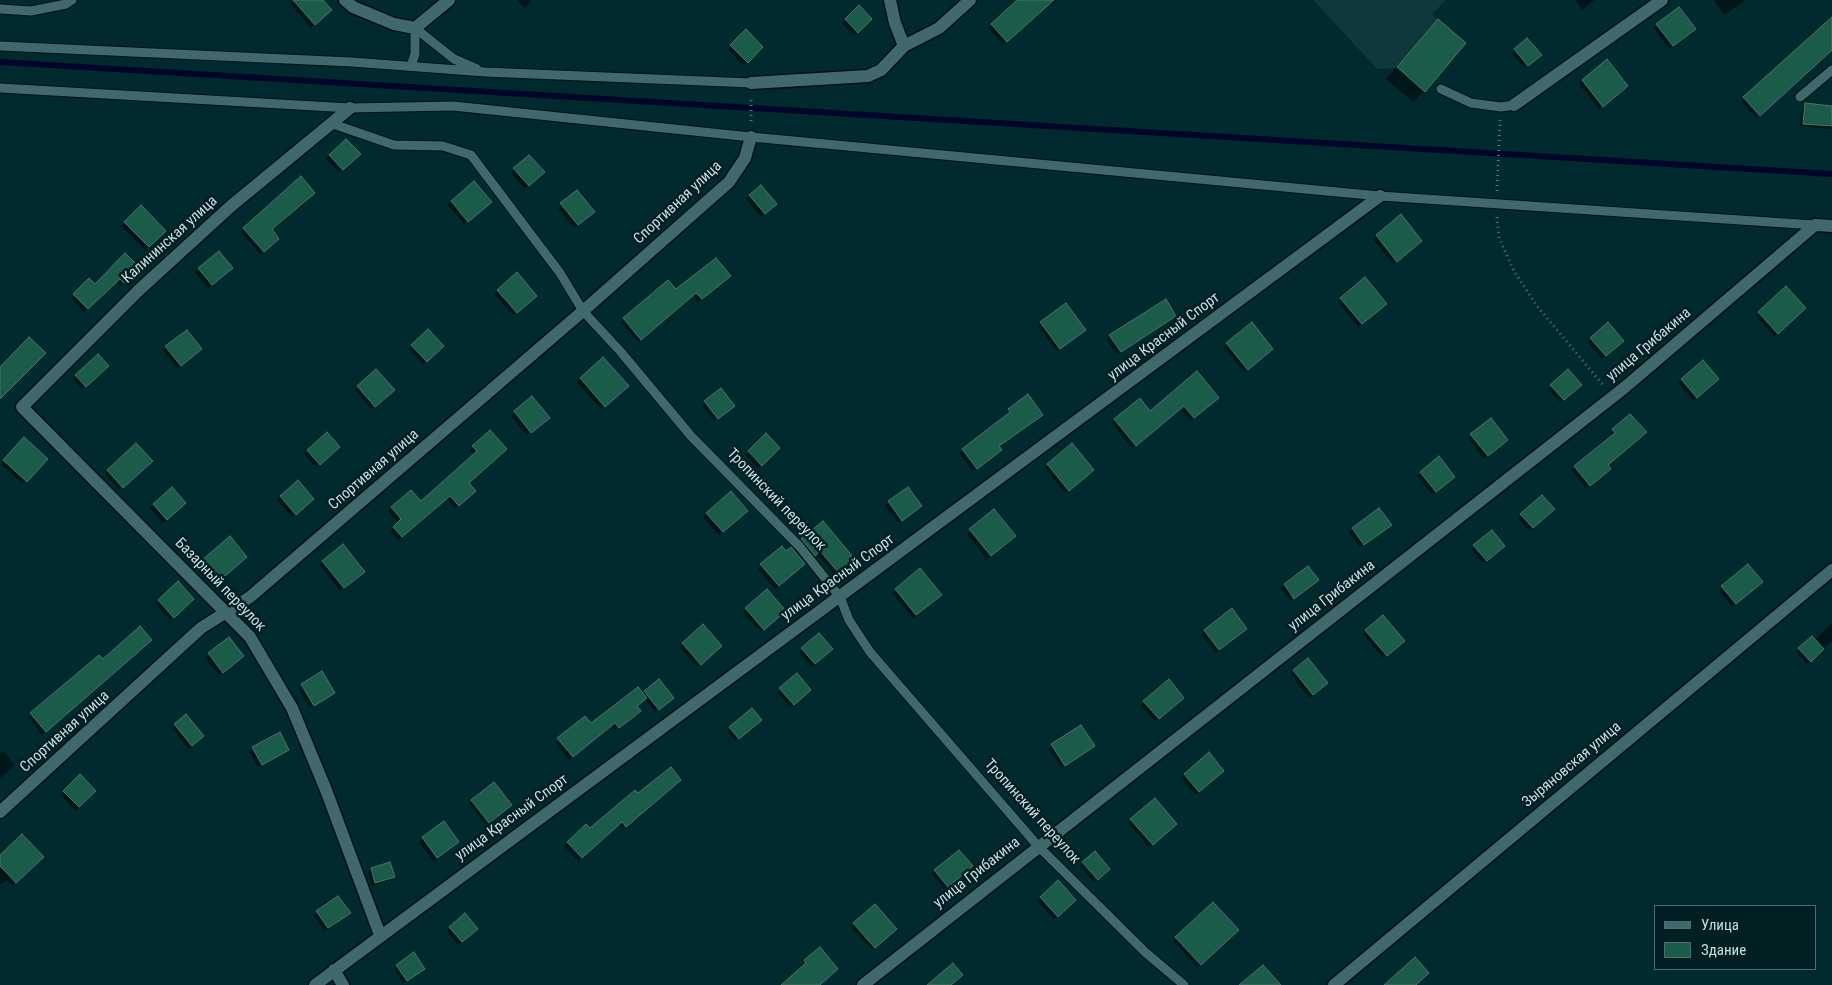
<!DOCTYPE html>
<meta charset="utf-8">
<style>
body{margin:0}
#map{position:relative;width:1832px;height:985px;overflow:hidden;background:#002a2e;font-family:"Roboto Condensed",sans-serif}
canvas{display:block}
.legend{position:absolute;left:1654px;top:905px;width:162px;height:65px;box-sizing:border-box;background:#001f22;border:1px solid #516c6f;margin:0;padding:6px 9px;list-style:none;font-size:15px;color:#cadfe2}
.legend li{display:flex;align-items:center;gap:10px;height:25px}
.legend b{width:25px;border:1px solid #516c6f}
</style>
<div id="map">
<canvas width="1832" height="985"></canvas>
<ul class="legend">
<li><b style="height:6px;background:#40696d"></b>Улица</li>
<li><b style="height:14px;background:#1a5b4a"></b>Здание</li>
</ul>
</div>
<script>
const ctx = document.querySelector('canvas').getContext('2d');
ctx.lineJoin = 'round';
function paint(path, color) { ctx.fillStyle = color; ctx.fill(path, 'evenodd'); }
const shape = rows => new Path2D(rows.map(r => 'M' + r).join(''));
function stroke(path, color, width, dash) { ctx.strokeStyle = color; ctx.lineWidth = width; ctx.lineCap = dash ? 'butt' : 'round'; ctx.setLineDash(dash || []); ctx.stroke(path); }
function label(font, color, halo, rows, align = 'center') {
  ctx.font = font + ' "Roboto Condensed",sans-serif'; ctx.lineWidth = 5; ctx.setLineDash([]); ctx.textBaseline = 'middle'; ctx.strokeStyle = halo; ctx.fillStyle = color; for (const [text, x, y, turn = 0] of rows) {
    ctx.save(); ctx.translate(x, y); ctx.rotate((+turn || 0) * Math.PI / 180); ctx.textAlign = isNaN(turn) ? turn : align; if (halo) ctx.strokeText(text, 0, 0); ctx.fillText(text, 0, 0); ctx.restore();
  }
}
const built = shape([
 [1313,0,1446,0,1432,14,1466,43,1425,92,1397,68,1377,69]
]);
const shadow = shape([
 [293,0,322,0,327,13,311,28,290,3],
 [517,0,532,0,525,8],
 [1022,0,1057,0,1051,5,1049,3,1003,44,988,28,1017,2],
 [1575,0,1595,0,1582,10],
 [1714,0,1746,0,1724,15],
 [859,7,871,19,854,35,842,23],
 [1832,19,1832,49,1756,118,1741,101],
 [1438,21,1424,91,1413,102,1386,79],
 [1657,25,1691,32,1669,49,1654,28],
 [746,31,762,47,743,65,728,49],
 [1515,50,1537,58,1524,68,1512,53],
 [1606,61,1624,89,1599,109,1579,84],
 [1805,105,1832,107,1832,129,1800,126,1802,108],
 [346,140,359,154,339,172,326,159],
 [514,169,543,172,525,189,511,173],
 [301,177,270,230,274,242,260,254,241,232],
 [760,187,772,207,761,217,746,199],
 [577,192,590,215,574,228,558,208],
 [452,201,487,205,464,224,448,205],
 [141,207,164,231,145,250,121,226],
 [1400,216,1417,244,1393,264,1373,239],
 [219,253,228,271,208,288,195,272],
 [138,268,120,286,116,282,84,312,71,298,89,280,95,286],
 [726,279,698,302,693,295,638,342,621,322,675,291],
 [1786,288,1804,308,1774,336,1756,316],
 [498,290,532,299,513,315,494,294],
 [1341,299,1382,307,1358,327,1338,302],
 [1175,316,1117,354,1106,339,1110,336],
 [1041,322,1081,333,1057,351,1038,326],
 [428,330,442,346,423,364,409,349],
 [1591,338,1620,344,1602,359,1588,342],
 [1227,344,1268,352,1244,372,1224,347],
 [166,347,197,352,177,368,163,350],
 [98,356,108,366,82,389,73,379],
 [603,358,627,385,601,409,577,382],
 [1703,362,1714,382,1693,400,1678,383],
 [1197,373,1214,401,1190,421,1180,408,1132,448,1112,423,1115,420,1149,412],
 [358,386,390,393,371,409,355,390],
 [1551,386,1577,388,1560,402,1548,389],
 [721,390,730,409,714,421,702,405],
 [1028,396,998,447,997,453,973,471,959,453,1008,416,1006,413,1009,410],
 [532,398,545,421,527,435,511,416],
 [1630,415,1606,466,1606,472,1586,488,1571,470,1613,436,1610,433],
 [490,432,467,483,474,491,455,508,446,498,398,540,390,531,398,523,388,511,411,491,421,503,474,455,470,450],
 [766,435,779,448,758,468,745,455],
 [1471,435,1503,443,1484,458,1468,438],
 [24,439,46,459,23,484,1,464],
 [136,444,151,461,119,490,105,474],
 [335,450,316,467,304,454,308,451],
 [1439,458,1450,480,1432,494,1417,476],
 [1048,465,1089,473,1065,493,1045,468],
 [297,482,309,502,292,517,277,500],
 [908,488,918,509,899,523,885,506],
 [172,489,181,506,163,523,150,508],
 [1379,510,1387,528,1360,547,1349,532],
 [994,511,1011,539,987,559,967,534],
 [1550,512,1529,531,1518,518,1521,515],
 [707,513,743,514,719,535,703,517],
 [802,540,849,561,834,574,816,553,811,558,799,543],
 [1474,546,1500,549,1483,563,1471,549],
 [781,547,800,567,775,589,758,569],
 [242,560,214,584,198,565,202,561],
 [323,562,360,575,340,591,320,565],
 [1308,567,1314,583,1291,601,1281,588],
 [178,583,193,599,170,620,155,604],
 [1758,585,1732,606,1719,591,1722,587],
 [896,590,937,598,913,618,892,593],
 [746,609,781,614,761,632,743,612],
 [1832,623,1832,641,1807,664,1796,652,1811,637,1814,640],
 [1205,631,1242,632,1216,653,1201,634],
 [1366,631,1400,644,1383,658,1363,634],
 [228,638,239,659,219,675,205,658],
 [147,643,42,735,28,717,99,657,103,661],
 [683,644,718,649,697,667,679,647],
 [802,649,828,652,812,667,799,652],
 [1294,671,1324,686,1309,698,1291,674],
 [321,673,333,693,310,708,298,688],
 [780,689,807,693,790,707,777,692],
 [645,692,669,701,655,712,645,698,636,706,636,714,615,730,611,725,569,760,555,742],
 [1179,701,1155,721,1141,705,1144,702],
 [757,723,735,741,727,731,730,728],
 [175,725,199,740,189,749,172,728],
 [1080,727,1093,746,1062,768,1048,749],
 [253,748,288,749,258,767,249,751],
 [4,752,15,766,0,778,0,754],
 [1209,754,1219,774,1195,794,1181,778],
 [80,776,95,791,75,810,61,795],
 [676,783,622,829,618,824,578,861,564,846,586,825,590,830,638,795],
 [472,801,507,808,486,825,469,804],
 [1131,820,1172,827,1149,847,1128,823],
 [444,822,455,845,433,861,419,842],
 [0,856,42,857,12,886,7,880,0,885],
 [1083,862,1105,872,1094,882,1080,866],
 [372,869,393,877,390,880,372,886,368,872],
 [935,870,968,870,944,889,932,874],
 [1058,882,1074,900,1054,919,1037,901],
 [1213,904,1237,930,1197,967,1173,941],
 [317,912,346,916,325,931,314,916],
 [854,924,892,932,872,950,851,927],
 [450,928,473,932,458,945,447,931],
 [397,966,420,972,403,983,394,969]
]);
const stream = shape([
 [0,62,1832,174]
]);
const building = shape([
 [293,0,323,0,332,10,315,25,293,0],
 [1017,0,1054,0,1007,42,991,24,1017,0],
 [859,5,872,19,858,33,845,19,859,5],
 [1679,7,1696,29,1673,46,1656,24,1679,7],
 [1832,17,1832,50,1760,116,1743,97,1832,17],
 [1438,19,1466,43,1425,92,1397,67,1438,19],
 [746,29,763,47,748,63,730,45,746,29],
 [1527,38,1542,55,1528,66,1514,49,1527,38],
 [1607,59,1628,86,1603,107,1582,80,1607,59],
 [1805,103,1832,106,1832,126,1803,124,1805,103],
 [346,139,361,154,343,170,329,155,346,139],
 [529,155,545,172,529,186,513,168,529,155],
 [301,176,315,193,272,229,279,239,264,252,243,228,301,176],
 [474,181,492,202,468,222,451,201,474,181],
 [761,185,777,204,765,214,749,195,761,185],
 [577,190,595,212,578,225,560,203,577,190],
 [141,205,166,231,149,247,124,222,141,205],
 [1401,214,1422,241,1397,262,1376,235,1401,214],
 [219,251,233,268,212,285,198,268,219,251],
 [125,253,140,268,124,283,120,279,88,309,73,294,89,278,95,284,125,253],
 [716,258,731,276,702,299,696,293,641,340,623,318,668,280,676,289,716,258],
 [517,272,537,296,517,313,497,290,517,272],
 [1365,277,1387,304,1362,324,1340,298,1365,277],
 [1786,286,1806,308,1778,334,1758,312,1786,286],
 [1166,299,1176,316,1121,352,1109,335,1166,299],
 [1066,303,1086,330,1060,349,1040,322,1066,303],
 [1252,322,1273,349,1248,370,1226,343,1252,322],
 [1608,322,1624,341,1606,356,1590,338,1608,322],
 [428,329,444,346,427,362,411,345,428,329],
 [187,330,202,349,181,366,165,346,187,330],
 [29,337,46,353,0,399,0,367,29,337],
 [98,354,109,366,86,387,75,375,98,354],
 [603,357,629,386,605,407,580,378,603,357],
 [1703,360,1719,379,1697,398,1681,379,1703,360],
 [376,369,395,390,375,407,357,386,376,369],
 [1568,369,1582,385,1564,400,1550,385,1568,369],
 [1197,371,1219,398,1194,418,1184,406,1136,446,1114,419,1140,398,1150,411,1197,371],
 [721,388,735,406,718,419,704,401,721,388],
 [1028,394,1043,415,999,446,1002,450,977,469,962,449,1010,412,1008,409,1028,394],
 [532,396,550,418,531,433,514,411,532,396],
 [1630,414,1647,432,1608,465,1611,469,1590,486,1574,466,1615,433,1612,429,1630,414],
 [1491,418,1508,440,1488,456,1470,434,1491,418],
 [490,430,507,449,469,483,476,491,459,506,450,496,402,537,393,527,401,519,391,507,411,490,421,501,477,451,472,446,490,430],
 [327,432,340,447,320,465,307,450,327,432],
 [766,433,780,448,762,466,748,451,766,433],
 [24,437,48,459,27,482,3,460,24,437],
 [136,443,153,461,123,488,107,470,136,443],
 [1072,443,1094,470,1069,491,1047,464,1072,443],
 [1439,456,1455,477,1436,492,1420,472,1439,456],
 [298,480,314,499,296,515,280,496,298,480],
 [172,487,186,503,167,520,153,504,172,487],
 [908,487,922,506,902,521,888,501,908,487],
 [731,491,748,511,723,532,706,513,731,491],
 [1542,495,1555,509,1533,528,1520,514,1542,495],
 [1379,508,1392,525,1364,545,1352,528,1379,508],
 [994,509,1016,536,991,556,969,529,994,509],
 [823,521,854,558,838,572,820,551,815,556,801,539,823,521],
 [1492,530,1505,546,1487,561,1473,545,1492,530],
 [230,536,247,557,218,582,201,561,230,536],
 [343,544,365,572,344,588,322,561,343,544],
 [782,546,786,551,791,547,805,564,779,586,760,564,782,546],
 [1748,564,1763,582,1736,604,1721,586,1748,564],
 [1308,566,1319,580,1294,599,1284,584,1308,566],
 [920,568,942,595,916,615,895,589,920,568],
 [178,581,194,599,174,618,158,600,178,581],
 [767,589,786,611,764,630,745,608,767,589],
 [1232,608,1247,629,1219,650,1204,630,1232,608],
 [1383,615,1405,641,1387,656,1365,630,1383,615],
 [703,624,722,646,701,665,682,643,703,624],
 [140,626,152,640,46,732,30,713,99,655,103,659,140,626],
 [819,633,833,649,815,664,801,648,819,633],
 [1812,636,1824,649,1811,662,1798,648,1812,636],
 [229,637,244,656,223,673,208,653,229,637],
 [1308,658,1328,683,1313,695,1293,670,1308,658],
 [322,671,335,693,314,706,301,684,322,671],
 [797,673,811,690,794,705,779,688,797,673],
 [659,679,674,698,659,710,644,691,659,679],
 [1169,679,1184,698,1159,719,1143,701,1169,679],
 [638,687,647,698,637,706,641,711,619,728,615,723,573,757,557,738,585,716,591,723,638,687],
 [752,708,762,720,739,739,729,727,752,708],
 [186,714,204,736,192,746,174,724,186,714],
 [1081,725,1095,746,1065,766,1051,744,1081,725],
 [280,732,289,750,262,765,252,747,280,732],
 [1209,752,1224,771,1199,792,1184,774,1209,752],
 [671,767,681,780,626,827,622,822,582,858,567,842,586,824,590,828,635,790,638,793,671,767],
 [80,774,96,791,79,807,63,791,80,774],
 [494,782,512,805,489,823,471,800,494,782],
 [1155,798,1177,824,1153,845,1130,819,1155,798],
 [444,821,459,842,437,858,422,837,444,821],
 [22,834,44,857,16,883,0,866,0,855,22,834],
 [959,850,973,866,948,887,934,870,959,850],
 [1095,851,1110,869,1098,880,1082,862,1095,851],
 [390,862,395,877,375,883,371,868,390,862],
 [1058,880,1076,900,1058,917,1040,897,1058,880],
 [338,896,351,913,328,928,316,911,338,896],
 [1213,902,1239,930,1201,965,1175,937,1213,902],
 [875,904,897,929,875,948,853,923,875,904],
 [465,913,478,929,462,942,449,927,465,913],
 [820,947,838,969,820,985,781,985,806,963,804,960,820,947],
 [414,952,425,969,407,981,396,965,414,952],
 [1415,957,1429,973,1416,985,1384,985,1415,957],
 [953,963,963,975,951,985,927,985,953,963],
 [1263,965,1281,985,1239,985,1263,965]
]);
const path = shape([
 [751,121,751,98],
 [1497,191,1500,120],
 [1497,217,1499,238,1514,271,1537,306,1603,385]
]);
const service = shape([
 [0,9,31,11,66,4,72,0],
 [415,28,454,59,477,69],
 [0,46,352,62,485,72,751,83],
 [411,66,415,54,415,28],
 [0,88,350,108,453,106,751,137,1380,196,1815,225],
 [1441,89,1471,103,1501,107,1514,105],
 [1800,97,1832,70],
 [333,124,394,145,443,146,471,155,560,273,583,311,620,351,691,436,800,547,840,597,849,620,870,652,1038,846,1145,952,1184,985]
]);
const minor = shape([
 [345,0,353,7,394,24,415,28,449,0],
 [890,0,895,23,904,46],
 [751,83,868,76,881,70,904,46,939,28,970,0],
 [1514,105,1662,0],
 [350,108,231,206,139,290,22,407,250,637,292,708,326,790,380,935],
 [0,812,201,628,250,597,583,311,729,182,745,158,751,137],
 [334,970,343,985],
 [315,985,1380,196],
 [863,985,1624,388,1815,225,1832,226]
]);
const tertiary = shape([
 [1334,985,1832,570]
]);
const streetNames = [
 ["Спортивная улица",678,203,-43],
 ["Калининская улица",170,240,-42],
 ["улица Красный Спорт",1164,337,-37],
 ["улица Грибакина",1649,345,-40],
 ["Спортивная улица",374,470,-41],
 ["Тропинский переулок",776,500,46],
 ["улица Красный Спорт",838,578,-36],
 ["Базарный переулок",220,585,46],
 ["улица Грибакина",1332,596,-38],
 ["Спортивная улица",65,732,-42],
 ["Зыряновская улица",1572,765,-40],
 ["Тропинский переулок",1032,812,48],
 ["улица Красный Спорт",512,818,-36],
 ["улица Грибакина",977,873,-38]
];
paint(built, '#0e383c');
paint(shadow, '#0007');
stroke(stream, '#030528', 6);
paint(building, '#1a5b4a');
stroke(building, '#4f7367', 1);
stroke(service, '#001012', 11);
stroke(minor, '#001012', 15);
stroke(tertiary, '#001012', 15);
stroke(path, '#547579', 3, [1, 4]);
stroke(service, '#40696d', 9);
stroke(minor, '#40696d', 12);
stroke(tertiary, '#40696d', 12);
label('15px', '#cadfe2', '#001f22', streetNames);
</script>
